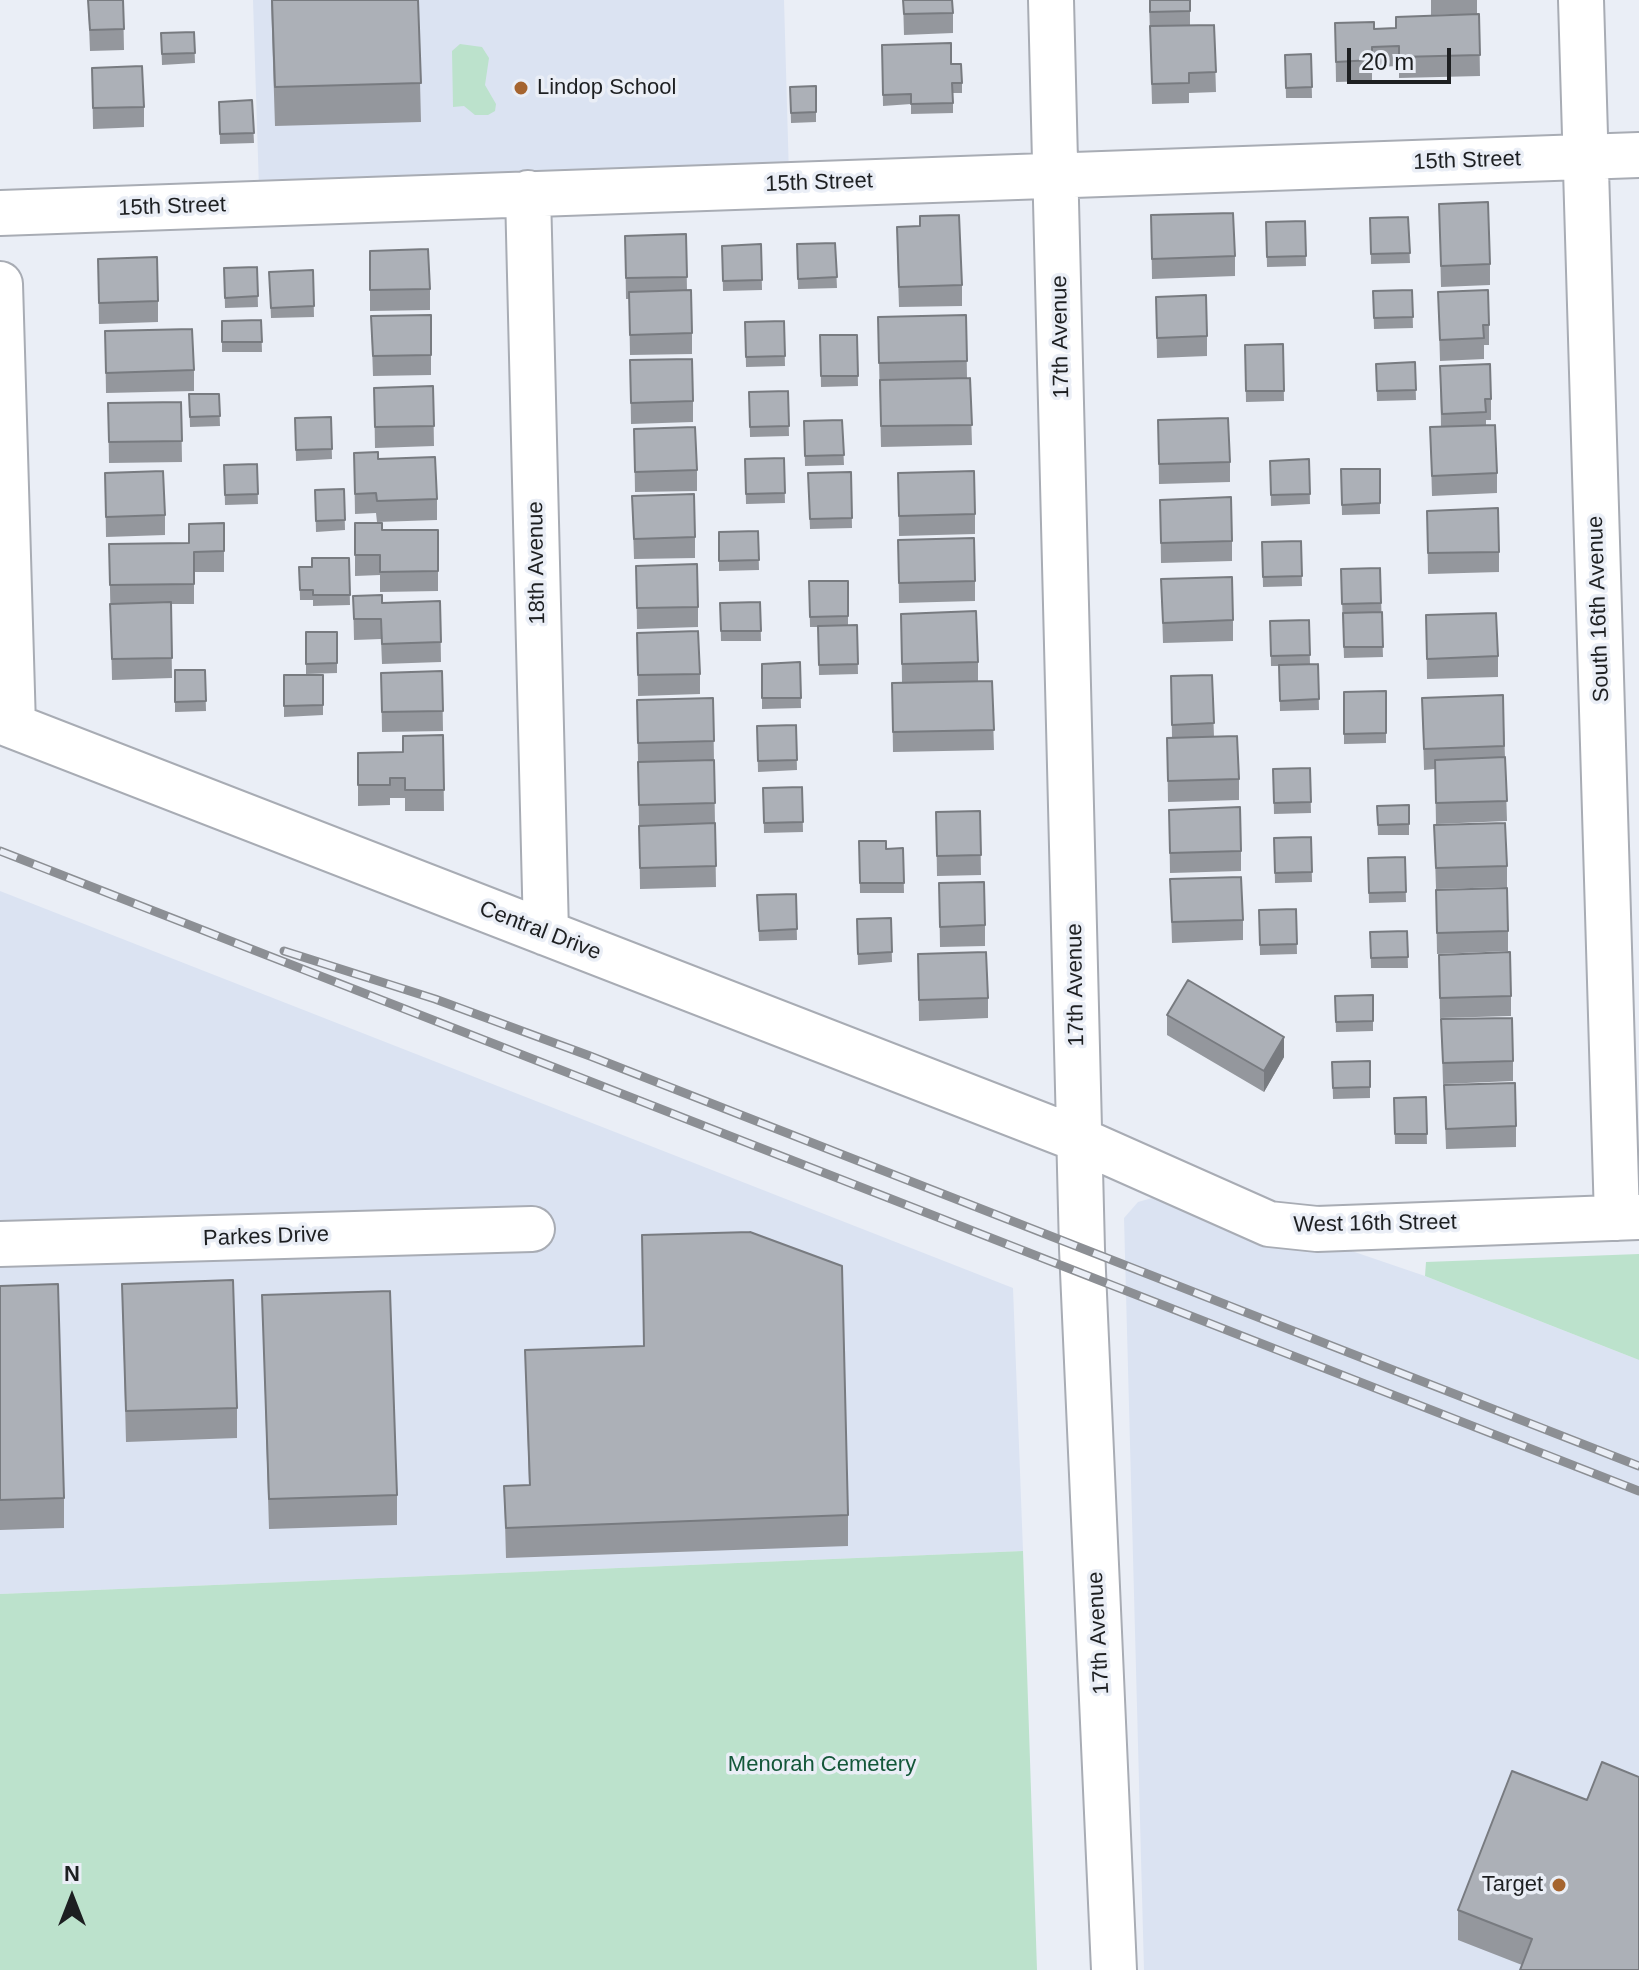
<!DOCTYPE html>
<style>
body{margin:0}
#map{position:relative;width:1639px;height:1970px;overflow:hidden;background:#eaeef6;font-family:Arial,sans-serif}
canvas{display:block}
.north{position:absolute;left:32px;top:1858px;width:80px;height:80px;-webkit-text-stroke:6px #eaeef6;paint-order:stroke;rotate:0deg;font-size:22px;font-weight:700;line-height:32px;text-align:center;color:#1d1f21}
.north::after{content:'';display:block;margin:auto;width:28px;height:36px;background:#1d1f21;clip-path:polygon(50% 0,100% 100%,50% 72%,0 100%)}
.scale{position:absolute;left:1347px;top:48px;width:104px;height:36px;box-sizing:border-box;border:4px solid #1d1f21;border-top:0;padding-left:10px;font-size:24px;line-height:28px;white-space:nowrap;color:#1d1f21;-webkit-text-stroke:6px #eaeef6;paint-order:stroke}
</style>
<div id="map">
<canvas width="1639" height="1970"></canvas>
<div class="north">N</div>
<div class="scale">20 m</div>
</div>
<script>
const ctx = document.querySelector('canvas').getContext('2d');
ctx.lineJoin = 'round';
function paint(path, color) { ctx.fillStyle = color; ctx.fill(path, 'evenodd'); }
const shape = rows => new Path2D(rows.map(r => 'M' + r).join(''));
function stroke(path, color, width, dash) { ctx.strokeStyle = color; ctx.lineWidth = width; ctx.lineCap = dash ? 'butt' : 'round'; ctx.setLineDash(dash || []); ctx.stroke(path); }
function label(font, color, halo, rows, align = 'center') {
  ctx.font = font + ' Arial,sans-serif'; ctx.lineWidth = 7; ctx.setLineDash([]); ctx.textBaseline = 'middle'; ctx.strokeStyle = halo; ctx.fillStyle = color; for (const [text, x, y, turn = 0] of rows) {
    ctx.save(); ctx.translate(x, y); ctx.rotate((+turn || 0) * Math.PI / 180); ctx.textAlign = isNaN(turn) ? turn : align; if (halo) ctx.strokeText(text, 0, 0); ctx.fillText(text, 0, 0); ctx.restore();
  }
}
const built = shape([
 [253,0,784,0,789,176,259,189],
 [0,891,1013,1288,1023,1551,0,1594],
 [1152,1198,1271,1246,1334,1245,1425,1276,1639,1360,1639,1970,1144,1970,1124,1218,1138,1202]
]);
const green = shape([
 [460,44,482,47,489,58,485,85,496,104,495,111,488,115,475,115,464,106,453,107,452,51],
 [1639,1254,1639,1360,1425,1276,1426,1262],
 [1023,1551,1037,1970,0,1970,0,1594]
]);
const minor = shape([
 [1051,0,1082,1249,1114,1970],
 [1581,0,1617,1218],
 [528,193,546,933],
 [0,213,1639,155],
 [0,284,13,726],
 [0,721,1080,1140,1269,1224,1317,1229,1639,1217],
 [0,1244,532,1229]
]);
const rail = shape([
 [0,851,1639,1491],
 [284,951,435,999,590,1056,1639,1466]
]);
const wall = shape([
 [88,0,123,0,124,50,90,51],
 [271,0,418,0,421,122,275,126],
 [903,0,953,13,953,33,904,35],
 [1149,0,1190,0,1190,25,1214,25,1216,92,1189,93,1189,103,1152,104],
 [1431,0,1477,0,1477,14,1431,15],
 [1479,14,1480,76,1399,78,1399,66,1372,67,1372,81,1336,82,1335,23,1374,29,1396,28],
 [194,32,195,63,162,65,161,33],
 [882,45,951,64,962,83,962,93,953,93,953,113,911,114,911,104,883,106],
 [1311,54,1312,98,1286,98,1285,55],
 [92,68,144,107,144,127,93,129],
 [816,86,816,122,791,123,790,87],
 [252,100,254,143,220,144,219,102],
 [1439,204,1490,264,1490,285,1441,287],
 [1151,215,1235,256,1235,276,1152,279],
 [1408,217,1410,263,1371,264,1370,218],
 [1305,221,1306,266,1267,267,1266,222],
 [920,226,962,285,962,306,899,307,897,247],
 [686,234,687,291,692,333,692,354,630,355,629,299,626,299,625,236],
 [835,243,837,288,798,289,797,244],
 [761,244,762,290,723,291,722,246],
 [370,251,430,289,430,310,370,311],
 [98,259,158,301,158,322,99,324],
 [257,267,258,307,225,308,224,268],
 [313,270,314,317,271,318,269,272],
 [1412,290,1413,328,1374,329,1373,291],
 [1438,292,1489,325,1489,345,1484,345,1484,359,1440,361],
 [1156,297,1207,336,1207,356,1157,358],
 [431,315,431,375,373,376,371,316],
 [966,315,967,378,970,378,972,445,881,447,878,317],
 [261,320,262,352,222,352,222,321],
 [784,321,785,366,746,367,745,322],
 [105,331,194,370,194,391,106,393],
 [820,335,857,335,858,386,821,387],
 [1283,344,1284,401,1246,402,1245,345],
 [630,360,693,401,693,422,631,424],
 [1415,362,1416,400,1377,401,1376,364],
 [1440,366,1491,399,1491,420,1486,420,1486,425,1497,473,1497,493,1432,496,1430,427,1441,427],
 [433,386,434,446,375,448,374,388],
 [788,391,789,436,750,437,749,392],
 [189,394,219,394,220,426,190,427],
 [181,402,182,462,109,463,108,403],
 [331,417,332,459,296,461,295,418],
 [842,420,844,465,805,466,804,421],
 [1158,420,1230,462,1230,482,1159,484],
 [634,429,697,470,697,491,635,492],
 [354,453,378,459,437,499,437,520,377,522,376,513,355,514],
 [784,458,785,503,746,504,745,459],
 [1309,459,1310,504,1271,506,1270,461],
 [257,464,258,504,225,505,224,465],
 [1341,469,1380,469,1380,514,1342,515],
 [851,472,852,528,810,529,808,473],
 [105,473,165,515,165,535,106,537],
 [898,473,975,514,975,534,899,536],
 [344,489,345,530,316,532,315,490],
 [632,496,695,537,695,558,634,559],
 [1160,500,1232,541,1232,561,1161,563],
 [1427,511,1499,552,1499,572,1428,574],
 [224,523,224,572,194,572,194,604,171,604,172,678,112,680,109,544,189,543],
 [355,523,382,530,438,530,438,591,380,592,380,575,355,576],
 [758,531,759,570,719,571,719,532],
 [898,540,975,581,975,601,899,603],
 [1301,541,1302,586,1263,587,1262,542],
 [349,558,350,605,313,606,313,600,300,600,299,567,312,567],
 [636,566,698,607,698,627,637,629],
 [1380,568,1383,657,1344,658,1341,569],
 [1161,579,1233,620,1233,641,1163,643],
 [809,581,848,581,848,625,857,625,858,674,819,675,818,627,810,627],
 [353,596,382,603,440,601,441,662,382,664,381,639,354,640],
 [760,602,761,641,721,641,720,603],
 [901,614,978,662,978,681,992,681,994,750,893,752,892,683,902,683],
 [1426,615,1498,656,1498,677,1427,679],
 [1309,620,1310,664,1318,664,1319,710,1280,711,1279,666,1271,666,1270,621],
 [306,632,337,632,337,673,306,674],
 [637,633,700,674,700,694,638,696],
 [800,662,801,708,762,709,762,664],
 [175,670,205,670,206,711,175,712],
 [442,671,443,731,382,732,381,673],
 [284,675,323,675,323,715,284,717],
 [1212,675,1214,737,1239,779,1239,800,1168,802,1167,738,1172,738,1171,676],
 [1386,691,1386,743,1344,744,1344,692],
 [1503,695,1507,821,1436,824,1435,769,1424,770,1422,698],
 [713,698,716,887,640,889,637,700],
 [796,725,797,770,758,772,757,726],
 [443,735,444,811,405,811,405,798,390,798,390,805,358,806,358,753,403,752],
 [1310,768,1311,813,1274,814,1273,769],
 [802,787,803,832,764,833,763,788],
 [1409,805,1409,835,1378,835,1377,806],
 [1169,810,1241,851,1241,871,1170,873],
 [980,811,981,875,937,876,936,812],
 [1434,825,1507,866,1507,887,1436,889],
 [1311,837,1312,882,1275,883,1274,838],
 [859,841,886,849,903,848,904,893,860,893],
 [1405,857,1406,902,1369,903,1368,858],
 [1170,879,1243,920,1243,940,1172,943],
 [939,883,985,925,985,946,940,947],
 [1436,890,1508,931,1508,951,1437,954],
 [796,894,797,940,759,941,757,895],
 [1296,909,1297,954,1260,955,1259,910],
 [891,918,892,962,858,965,857,919],
 [1407,931,1408,968,1371,968,1370,932],
 [918,954,988,998,988,1018,919,1021],
 [1439,955,1511,996,1511,1016,1440,1018],
 [1373,995,1373,1031,1336,1032,1335,996],
 [1167,1015,1284,1057,1264,1092,1167,1035],
 [1441,1019,1513,1061,1513,1081,1443,1084],
 [1370,1061,1370,1098,1333,1099,1332,1062],
 [1444,1085,1516,1126,1516,1147,1446,1149],
 [1426,1097,1427,1144,1395,1144,1394,1098],
 [642,1235,848,1515,848,1546,506,1558,504,1486,529,1485,525,1350,644,1346],
 [122,1284,237,1408,237,1438,126,1442],
 [0,1286,64,1498,64,1528,0,1530],
 [262,1295,397,1495,397,1525,269,1529],
 [1587,1800,1522,1965,1458,1940,1458,1910]
]);
const shadedWall = shape([
 [1284,1037,1284,1057,1264,1092,1264,1071]
]);
const building = shape([
 [88,0,123,0,124,29,90,30,88,0],
 [272,0,418,0,421,83,275,87,272,0],
 [903,0,952,0,953,13,904,14,903,0],
 [1150,0,1190,0,1190,11,1150,12,1150,0],
 [1479,14,1480,55,1399,57,1399,46,1372,47,1372,60,1336,62,1335,23,1374,22,1374,29,1396,28,1396,17,1479,14],
 [1214,25,1216,72,1189,73,1189,83,1152,84,1150,26,1214,25],
 [194,32,195,53,162,54,161,33,194,32],
 [951,43,951,64,961,64,962,83,952,83,953,103,911,104,911,94,883,95,882,45,951,43],
 [1311,54,1312,87,1286,88,1285,55,1311,54],
 [142,66,144,107,93,108,92,68,142,66],
 [816,86,816,112,791,113,790,87,816,86],
 [252,100,254,133,220,134,219,102,252,100],
 [1488,202,1490,264,1441,266,1439,204,1488,202],
 [1233,213,1235,256,1152,259,1151,215,1233,213],
 [959,215,962,285,899,287,897,227,920,226,920,216,959,215],
 [1408,217,1410,253,1371,254,1370,218,1408,217],
 [1305,221,1306,256,1267,257,1266,222,1305,221],
 [686,234,687,277,626,278,625,236,686,234],
 [835,243,837,277,798,279,797,244,835,243],
 [761,244,762,280,723,281,722,246,761,244],
 [428,249,430,289,370,290,370,251,428,249],
 [157,257,158,301,99,303,98,259,157,257],
 [257,267,258,296,225,298,224,268,257,267],
 [313,270,314,306,271,308,269,272,313,270],
 [691,290,692,333,630,335,629,292,691,290],
 [1412,290,1413,317,1374,318,1373,291,1412,290],
 [1488,290,1489,325,1483,325,1484,338,1440,340,1438,292,1488,290],
 [1206,295,1207,336,1157,338,1156,297,1206,295],
 [431,315,431,355,373,356,371,316,431,315],
 [966,315,967,361,879,363,878,317,966,315],
 [261,320,262,342,222,342,222,321,261,320],
 [784,321,785,356,746,357,745,322,784,321],
 [192,329,194,370,106,373,105,331,192,329],
 [820,335,857,335,858,376,821,376,820,335],
 [1283,344,1284,391,1246,391,1245,345,1283,344],
 [692,359,693,401,631,403,630,360,692,359],
 [1415,362,1416,390,1377,391,1376,364,1415,362],
 [1490,364,1491,399,1485,399,1486,412,1442,414,1440,366,1490,364],
 [970,378,972,425,881,426,880,380,970,378],
 [433,386,434,426,375,427,374,388,433,386],
 [788,391,789,426,750,427,749,392,788,391],
 [189,394,219,394,220,416,190,417,189,394],
 [181,402,182,441,109,442,108,403,181,402],
 [331,417,332,449,296,450,295,418,331,417],
 [1228,418,1230,462,1159,464,1158,420,1228,418],
 [842,420,844,455,805,456,804,421,842,420],
 [1495,425,1497,473,1432,476,1430,427,1495,425],
 [695,427,697,470,635,472,634,429,695,427],
 [378,452,378,459,435,457,437,499,377,501,376,493,355,494,354,453,378,452],
 [784,458,785,493,746,494,745,459,784,458],
 [1309,459,1310,494,1271,495,1270,461,1309,459],
 [257,464,258,494,225,495,224,465,257,464],
 [1341,469,1380,469,1380,503,1342,505,1341,469],
 [163,471,165,515,106,517,105,473,163,471],
 [974,471,975,514,899,516,898,473,974,471],
 [851,472,852,518,810,519,808,473,851,472],
 [344,489,345,520,316,521,315,490,344,489],
 [694,494,695,537,634,539,632,496,694,494],
 [1231,497,1232,541,1161,543,1160,500,1231,497],
 [1498,508,1499,552,1428,553,1427,511,1498,508],
 [224,523,224,551,194,552,194,584,110,585,109,544,189,543,189,524,224,523],
 [355,523,382,523,382,530,438,530,438,571,380,572,380,555,355,555,355,523],
 [758,531,759,560,719,561,719,532,758,531],
 [974,538,975,581,899,583,898,540,974,538],
 [1301,541,1302,576,1263,577,1262,542,1301,541],
 [312,558,349,558,350,595,313,595,313,590,300,590,299,567,312,567,312,558],
 [697,564,698,607,637,608,636,566,697,564],
 [1380,568,1381,603,1342,604,1341,569,1380,568],
 [1232,577,1233,620,1163,623,1161,579,1232,577],
 [809,581,848,581,848,616,810,617,809,581],
 [382,595,382,603,440,601,441,642,382,644,381,619,354,619,353,596,382,595],
 [171,602,172,658,112,659,110,604,171,602],
 [760,602,761,631,721,631,720,603,760,602],
 [976,611,978,662,902,664,901,614,976,611],
 [1382,612,1383,647,1344,647,1343,613,1382,612],
 [1496,613,1498,656,1427,659,1426,615,1496,613],
 [1309,620,1310,655,1271,656,1270,621,1309,620],
 [857,625,858,664,819,665,818,626,857,625],
 [698,631,700,674,638,675,637,633,698,631],
 [306,632,337,632,337,663,306,664,306,632],
 [800,662,801,698,762,698,762,664,800,662],
 [1318,664,1319,699,1280,701,1279,665,1318,664],
 [175,670,205,670,206,701,175,702,175,670],
 [442,671,443,711,382,712,381,673,442,671],
 [284,675,323,675,323,705,284,706,284,675],
 [1212,675,1214,723,1172,725,1171,676,1212,675],
 [992,681,994,730,893,732,892,683,992,681],
 [1386,691,1386,733,1344,734,1344,692,1386,691],
 [1503,695,1504,746,1424,749,1422,698,1503,695],
 [713,698,714,741,638,743,637,700,713,698],
 [796,725,797,760,758,761,757,726,796,725],
 [443,735,444,790,405,790,405,778,390,778,390,785,358,785,358,753,403,752,403,736,443,735],
 [1237,736,1239,779,1168,781,1167,738,1237,736],
 [1505,757,1507,801,1436,803,1435,760,1505,757],
 [714,760,715,803,639,805,638,762,714,760],
 [1310,768,1311,802,1274,803,1273,769,1310,768],
 [802,787,803,822,764,823,763,788,802,787],
 [1409,805,1409,824,1378,825,1377,806,1409,805],
 [1240,807,1241,851,1170,853,1169,810,1240,807],
 [980,811,981,855,937,856,936,812,980,811],
 [715,823,716,866,640,868,639,826,715,823],
 [1505,823,1507,866,1436,868,1434,825,1505,823],
 [1311,837,1312,872,1275,873,1274,838,1311,837],
 [859,841,886,841,886,849,903,848,904,883,860,883,859,841],
 [1405,857,1406,892,1369,893,1368,858,1405,857],
 [1241,877,1243,920,1172,922,1170,879,1241,877],
 [984,882,985,925,940,927,939,883,984,882],
 [1507,888,1508,931,1437,933,1436,890,1507,888],
 [796,894,797,929,759,931,757,895,796,894],
 [1296,909,1297,944,1260,945,1259,910,1296,909],
 [891,918,892,952,858,954,857,919,891,918],
 [1407,931,1408,957,1371,958,1370,932,1407,931],
 [986,952,988,998,919,1000,918,954,986,952],
 [1510,952,1511,996,1440,998,1439,955,1510,952],
 [1188,980,1284,1037,1264,1071,1167,1015,1188,980],
 [1373,995,1373,1021,1336,1022,1335,996,1373,995],
 [1512,1018,1513,1061,1443,1063,1441,1019,1512,1018],
 [1370,1061,1370,1087,1333,1088,1332,1062,1370,1061],
 [1515,1083,1516,1126,1446,1129,1444,1085,1515,1083],
 [1426,1097,1427,1134,1395,1134,1394,1098,1426,1097],
 [750,1232,842,1266,848,1515,506,1528,504,1486,530,1485,525,1350,644,1346,642,1235,750,1232],
 [233,1280,237,1408,126,1411,122,1284,233,1280],
 [58,1284,64,1498,0,1500,0,1286,58,1284],
 [390,1291,397,1495,269,1499,262,1295,390,1291],
 [1602,1762,1639,1777,1639,1970,1520,1970,1532,1939,1458,1910,1512,1771,1587,1800,1602,1762]
]);
const markers = [
 [521,88,8,"#a5642f"],
 [1559,1885,8,"#a5642f"]
];
const poiNames = [
 ["Lindop School",537,88],
 ["Target",1543,1885,"right"]
];
const streetNames = [
 ["15th Street",1467,161,-2],
 ["15th Street",819,183,-2],
 ["15th Street",172,207,-2],
 ["17th Avenue",1061,337,-91],
 ["18th Avenue",537,563,-91],
 ["South 16th Avenue",1599,609,-92],
 ["Central Drive",540,931,21],
 ["17th Avenue",1076,985,-91],
 ["West 16th Street",1375,1224,-1],
 ["Parkes Drive",266,1237,-2],
 ["17th Avenue",1099,1633,-93]
];
const parkNames = [
 ["Menorah Cemetery",822,1765]
];
paint(built, '#dbe3f2');
paint(green, '#bce2cc');
stroke(minor, '#a8acb4', 48);
stroke(minor, '#fff', 44);
stroke(rail, '#8c8f94', 9);
stroke(rail, '#eaeef6', 6, [18]);
paint(wall, '#94979d');
paint(shadedWall, '#787b80');
paint(building, '#acb0b7');
stroke(building, '#787b80', 2);
for (const [x, y, r, color] of markers) { const dot = new Path2D(); dot.arc(x, y, r, 0, 2 * Math.PI); ctx.fillStyle = color; ctx.fill(dot); stroke(dot, '#eaeef6', 3); }
label('22px', '#1d1f21', '#eaeef6', poiNames, 'left');
label('22px', '#1d1f21', '#eaeef6', streetNames);
label('22px', '#135739', '#eaeef6', parkNames);
</script>
